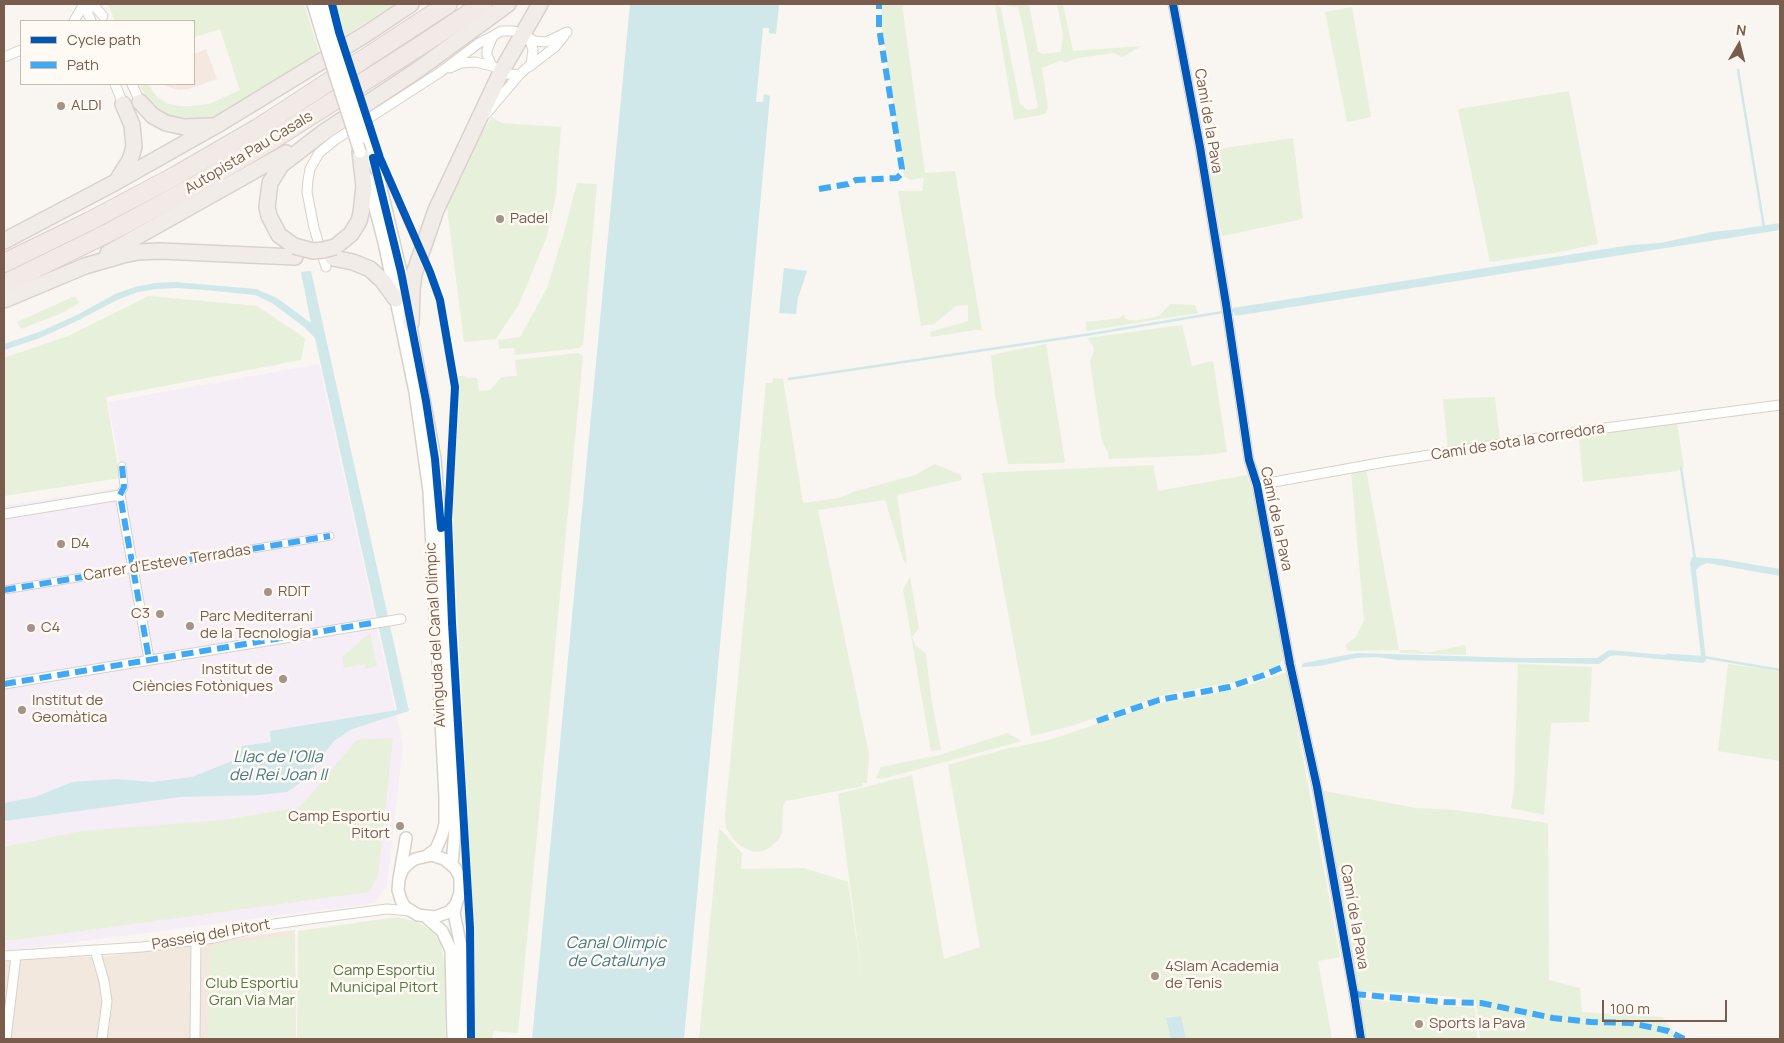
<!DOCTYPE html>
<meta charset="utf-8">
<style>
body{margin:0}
#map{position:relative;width:1784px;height:1043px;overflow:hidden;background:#f9f5f0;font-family:Manrope,sans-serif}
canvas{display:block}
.frame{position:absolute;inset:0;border:5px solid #7a5c4d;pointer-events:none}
.legend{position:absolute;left:20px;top:20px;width:175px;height:65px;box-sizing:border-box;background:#fffaf3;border:1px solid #cabbb1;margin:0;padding:6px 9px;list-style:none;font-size:15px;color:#7a5c4d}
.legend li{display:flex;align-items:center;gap:10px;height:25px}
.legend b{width:25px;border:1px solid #cabbb1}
.north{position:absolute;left:1714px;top:20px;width:50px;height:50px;-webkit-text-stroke:4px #fffaf3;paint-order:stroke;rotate:8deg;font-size:14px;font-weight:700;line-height:20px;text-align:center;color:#7a5c4d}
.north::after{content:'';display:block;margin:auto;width:18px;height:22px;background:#7a5c4d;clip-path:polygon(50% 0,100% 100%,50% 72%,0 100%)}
.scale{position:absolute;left:1602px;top:1000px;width:125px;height:22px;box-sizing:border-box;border:2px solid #7a5c4d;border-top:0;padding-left:6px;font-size:15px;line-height:18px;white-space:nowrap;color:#7a5c4d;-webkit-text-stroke:4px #fffaf3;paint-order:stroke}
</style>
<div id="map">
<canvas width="1784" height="1043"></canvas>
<div class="frame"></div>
<ul class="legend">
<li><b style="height:6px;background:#0057b8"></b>Cycle path</li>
<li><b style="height:6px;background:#3fa9f5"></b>Path</li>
</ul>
<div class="north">N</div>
<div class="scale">100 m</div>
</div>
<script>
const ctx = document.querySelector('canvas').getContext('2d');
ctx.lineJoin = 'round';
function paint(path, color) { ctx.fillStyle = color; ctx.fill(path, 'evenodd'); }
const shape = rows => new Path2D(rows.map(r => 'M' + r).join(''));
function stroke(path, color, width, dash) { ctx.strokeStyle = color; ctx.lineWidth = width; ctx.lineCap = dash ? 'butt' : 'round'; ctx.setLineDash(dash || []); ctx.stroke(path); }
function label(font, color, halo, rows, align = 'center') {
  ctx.font = font + ' Manrope,sans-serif'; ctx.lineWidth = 5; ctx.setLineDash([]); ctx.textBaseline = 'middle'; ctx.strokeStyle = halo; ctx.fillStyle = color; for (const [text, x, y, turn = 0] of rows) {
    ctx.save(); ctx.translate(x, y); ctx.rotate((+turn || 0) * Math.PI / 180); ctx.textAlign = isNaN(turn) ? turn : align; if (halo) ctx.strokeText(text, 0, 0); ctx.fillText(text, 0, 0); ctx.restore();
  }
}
const residential = shape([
 [295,930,296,1039,4,1039,4,960,109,956]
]);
const commercial = shape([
 [206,49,217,79,189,89,180,90,174,89,162,84,194,84,194,54]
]);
const education = shape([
 [319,364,403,745,387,884,375,903,15,950,4,950,4,506,124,487,108,402]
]);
const green = shape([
 [108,4,304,4,320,55,217,119,183,122,160,114,151,105,140,86,148,84,157,97,166,103,179,106,191,106,209,104,240,90,220,29,194,37,194,21,115,21],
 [330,4,395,4,340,39],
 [883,4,902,4,925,173,955,171,982,331,975,330,931,337,930,332,968,321,968,305,956,306,934,324,921,326,898,191,922,191,924,178,911,180,904,176,881,22,881,8],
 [995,4,1001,8,1020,104,1028,110,1038,108,1022,22,1018,7,1007,6,1003,4,1029,4,1038,52,1043,54,1061,52,1063,35,1057,4,1063,4,1073,51,1142,46,1122,57,1114,53,1078,58,1064,63,1063,60,1057,62,1042,68,1048,109,1045,114,1014,120],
 [1352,7,1371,117,1347,122,1325,12],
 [1569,91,1598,244,1559,252,1490,262,1458,109],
 [492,117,502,123,561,127,556,195,547,236,519,304,496,339,464,342,447,207,479,137],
 [1293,138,1303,219,1222,236,1208,166,1211,150],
 [577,183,597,184,583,344,580,348,515,355,514,348,499,349,498,340,520,337,547,288,563,236],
 [75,296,79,303,64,312,21,329,17,322],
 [149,296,257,306,305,338,301,360,106,397,120,478,4,496,4,358,68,336],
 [1170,304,1195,305,1198,313,1086,331,1086,322,1120,318,1124,314,1125,319,1136,321,1159,316],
 [1182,325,1192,366,1213,361,1227,452,1206,455,1109,459,1108,452,1102,442,1090,362,1094,351,1093,346,1087,338],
 [1046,344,1065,462,1063,463,1008,464,995,394,991,355],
 [579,353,583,356,518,1033,494,1031,492,1039,475,1039,475,952,454,550,453,498,459,408,458,376,465,376,467,378,477,378,479,391,490,390,502,377,517,376,515,360],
 [773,378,783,379,803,503,839,498,856,491,915,475,935,464,961,475,962,480,897,495,907,563,904,562,885,500,818,510,869,754,867,783,862,783,863,786,786,801,783,806,782,832,780,838,771,847,763,851,754,852,742,847,734,840,726,828,725,816,766,383,772,383],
 [1495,397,1500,441,1448,449,1443,399],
 [1674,422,1677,423,1684,467,1677,471,1583,482,1579,438],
 [1153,465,1158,491,1247,475,1259,512,1286,656,1277,666,1239,681,1168,694,1068,727,1031,736,982,473],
 [1366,469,1399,650,1415,650,1426,653,1466,645,1466,655,1401,653,1399,650,1347,651,1346,644,1356,637,1364,621,1351,471],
 [910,577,919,628,912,637,915,645,926,654,931,697,941,750,931,751,903,589],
 [370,633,377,666,366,669,364,664,344,668,342,657],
 [1518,664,1592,667,1589,722,1551,723,1544,815,1511,808,1514,789],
 [1728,664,1780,671,1780,761,1718,751],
 [1287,672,1340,957,1318,961,1332,1039,699,1039,719,828,742,853,741,869,804,868,848,882,863,984,838,794,912,775,944,959,980,947,948,765,1006,749,1053,739,1157,704,1204,696,1243,687],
 [1008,733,1022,741,882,779,876,778,881,767,940,755],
 [393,738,378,877,369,892,15,940,4,940,4,847,82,831,224,820,300,807,357,740],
 [1319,790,1416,808,1455,810,1548,823,1549,980,1580,988,1582,1012,1662,1017,1680,1039,1480,1039,1476,1000,1416,993,1357,991],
 [398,917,416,922,432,931,441,944,445,967,445,1039,297,1039,298,931],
 [294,935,294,1039,208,1039,210,946],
 [1358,999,1475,1008,1477,1039,1365,1039]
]);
const water = shape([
 [630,4,779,4,776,34,769,33,769,28,763,28,756,102,763,102,764,94,770,96,684,1039,532,1039],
 [1780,223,1780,230,1235,316,1233,308,1631,245,1660,243,1712,232,1740,229],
 [784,268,807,271,798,298,796,314,779,313],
 [311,271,409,711,352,729,334,741,301,782,287,792,260,795,181,797,4,821,4,803,35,797,72,782,117,779,152,782,192,777,237,759,242,746,271,742,270,731,397,710,315,338,304,327,272,303,255,295,205,290,176,288,156,289,138,292,117,300,79,320,40,338,4,350,4,344,39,332,77,315,115,294,135,287,155,283,175,282,256,289,277,298,311,323,301,272],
 [1692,557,1721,559,1780,569,1780,576,1707,563,1700,566,1696,570,1706,660,1703,663,1616,655,1610,656,1599,664,1397,660,1377,657,1356,658,1320,666,1302,667,1302,665,1304,663,1357,653,1519,658,1597,658,1609,650,1699,658,1701,656,1690,563],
 [1181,1016,1186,1039,1171,1039,1166,1018]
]);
const stream = shape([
 [1738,70,1764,227],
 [789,379,1085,335,1235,310],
 [1681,468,1695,559],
 [1667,655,1702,657],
 [1703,657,1780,670]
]);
const pedestrian = shape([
 [120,495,124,487,122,466],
 [4,590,330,536]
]);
const minor = shape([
 [84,4,96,8,103,16],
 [84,4,91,21],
 [1173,4,1200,147,1226,304,1249,460,1257,485,1290,664,1317,787,1354,994,1361,1039],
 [74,21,84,4],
 [4,57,21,50],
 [492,66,487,55,487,50,493,36,501,31,514,31,535,41,546,42,567,32],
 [529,67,555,47,564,36],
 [450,68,461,63,475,62,492,66,507,74,519,75],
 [115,84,123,104],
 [132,84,140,102],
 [486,114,519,75,531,64,533,50,529,38],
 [326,267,314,228,307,192,308,180,310,169,319,153,335,140,439,73,479,43,493,36],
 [1257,485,1385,462,1590,430,1780,405],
 [4,514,120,495,149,659],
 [4,684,401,619],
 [95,950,104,981,107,1001,102,1039],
 [4,956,142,947,214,938,274,924,317,918,387,909,410,911],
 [6,1039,16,956],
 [195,1039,196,941]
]);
const tertiary = shape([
 [313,4,323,37],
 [323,4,333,36],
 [365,137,377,171,401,272,435,459,442,547,456,817,452,865],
 [367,178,384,242,415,392,429,491,445,797,445,824,442,835,436,849,428,855],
 [399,879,403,869,409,863,415,859,432,855,444,859,455,868,460,877,460,893,456,904,449,912,435,917,418,915,405,907,401,900,398,890,399,879,406,838],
 [456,904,454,913,462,952,463,1039],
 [426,917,442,931,451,950,453,1039]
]);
const trunk = shape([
 [140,102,153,116,166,123,184,127,211,126],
 [118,179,130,160,134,147,132,125,123,104],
 [4,241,116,182,217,125,366,34,411,4],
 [294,246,279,235,269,216,267,207,270,183,281,165,324,132,419,69,508,4],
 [335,247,351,234,359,221,361,213,364,186,360,152],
 [108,253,286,153],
 [333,258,353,262,370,269,382,280,396,299],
 [4,300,85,266,123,255,138,252,160,251,295,257],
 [411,323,412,289,414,274,436,210,501,72,540,4]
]);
const motorway = shape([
 [4,263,90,221,175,176,258,128,448,4],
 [4,284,110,232,193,187,274,139,423,44,483,4]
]);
const tertiaryBridge = shape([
 [333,36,365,137],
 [323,37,360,152]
]);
const trunkBridge = shape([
 [294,246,313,251,323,250,335,247]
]);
const quiet = shape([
 [819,189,848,184,856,180,897,178,901,174,902,169,879,28,879,4],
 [122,466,124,487,120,495,149,659],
 [4,590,330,536],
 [4,684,372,623],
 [1097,721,1159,700,1229,687,1264,675,1290,664],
 [1354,994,1444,1002,1481,1003,1553,1018,1591,1022,1631,1023,1668,1031,1684,1039]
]);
const cycleway = shape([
 [332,4,339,32,380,158,430,272,440,300,455,387,448,520,452,623,470,928,471,1039],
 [1173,4,1200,147,1226,304,1249,460,1257,485,1290,664,1317,787,1354,994,1361,1039],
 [373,158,401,272,426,401,435,459,441,528]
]);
const markers = [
 [61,106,5,"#a69286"],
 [500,219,5,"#a69286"],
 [61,544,5,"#a69286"],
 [268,592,5,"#a69286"],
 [160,614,5,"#a69286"],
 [190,626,5,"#a69286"],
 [31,628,5,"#a69286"],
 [283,679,5,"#a69286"],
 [22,710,5,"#a69286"],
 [400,826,5,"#a69286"],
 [1155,976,5,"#a69286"],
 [1419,1024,5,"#a69286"]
];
const poiNames = [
 ["ALDI",71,106],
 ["Padel",510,219],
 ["D4",71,544],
 ["RDIT",278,592],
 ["C3",150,614,"right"],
 ["Parc Mediterrani",200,617],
 ["de la Tecnologia",200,634],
 ["C4",41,628],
 ["Institut de",273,670,"right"],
 ["Ciències Fotòniques",273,687,"right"],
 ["Institut de",32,701],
 ["Geomàtica",32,718],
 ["Camp Esportiu",390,817,"right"],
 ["Pitort",390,834,"right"],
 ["4Slam Academia",1165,967],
 ["de Tenis",1165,984],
 ["Sports la Pava",1429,1024]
];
const streetNames = [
 ["Camí de la Pava",1208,121,80],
 ["Autopista Pau Casals",249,153,-31],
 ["Camí de sota la corredora",1518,442,-9],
 ["Camí de la Pava",1276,519,78],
 ["Carrer d'Esteve Terradas",167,563,-9],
 ["Avinguda del Canal Olímpic",436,635,-93],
 ["Camí de la Pava",1354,917,80],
 ["Passeig del Pitort",211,935,-10]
];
const parkNames = [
 ["Camp Esportiu",384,971],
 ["Municipal Pitort",384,988],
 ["Club Esportiu",252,984],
 ["Gran Via Mar",252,1001]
];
const waterNames = [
 ["Llac de l'Olla",278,758],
 ["del Rei Joan II",278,776],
 ["Canal Olimpic",616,944],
 ["de Catalunya",616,962]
];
paint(residential, '#f2e8de');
paint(commercial, '#f6e8e1');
paint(education, '#f6eef6');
paint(green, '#e7f0db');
paint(water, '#d0e8ea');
stroke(stream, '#d0e8ea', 2.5);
stroke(pedestrian, '#d7d1cb', 9);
stroke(minor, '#d7d1cb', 11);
stroke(tertiary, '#d7d1cb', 14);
stroke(trunk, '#dad1cc', 18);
stroke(motorway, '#dad1cc', 20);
stroke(pedestrian, '#fefefd', 7);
stroke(minor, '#fefefd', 9);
stroke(tertiary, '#fefefd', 11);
stroke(trunk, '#f2ece8', 15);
stroke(motorway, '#f2eae7', 18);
stroke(tertiaryBridge, '#d7d1cb', 14, []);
stroke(trunkBridge, '#dad1cc', 18, []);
stroke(tertiaryBridge, '#fefefd', 11);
stroke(trunkBridge, '#f2ece8', 15);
stroke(quiet, '#3fa9f5', 6, [12, 6]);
stroke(cycleway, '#0057b8', 8);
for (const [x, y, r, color] of markers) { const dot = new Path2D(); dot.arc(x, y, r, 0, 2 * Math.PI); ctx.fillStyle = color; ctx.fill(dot); stroke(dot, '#fffaf3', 2); }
label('15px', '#7a5c4d', '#fffaf3', poiNames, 'left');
label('15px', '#7a5c4d', '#fffaf3', streetNames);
label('15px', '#537a41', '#fffaf3', parkNames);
label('italic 16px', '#437c86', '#fffaf3', waterNames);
</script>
